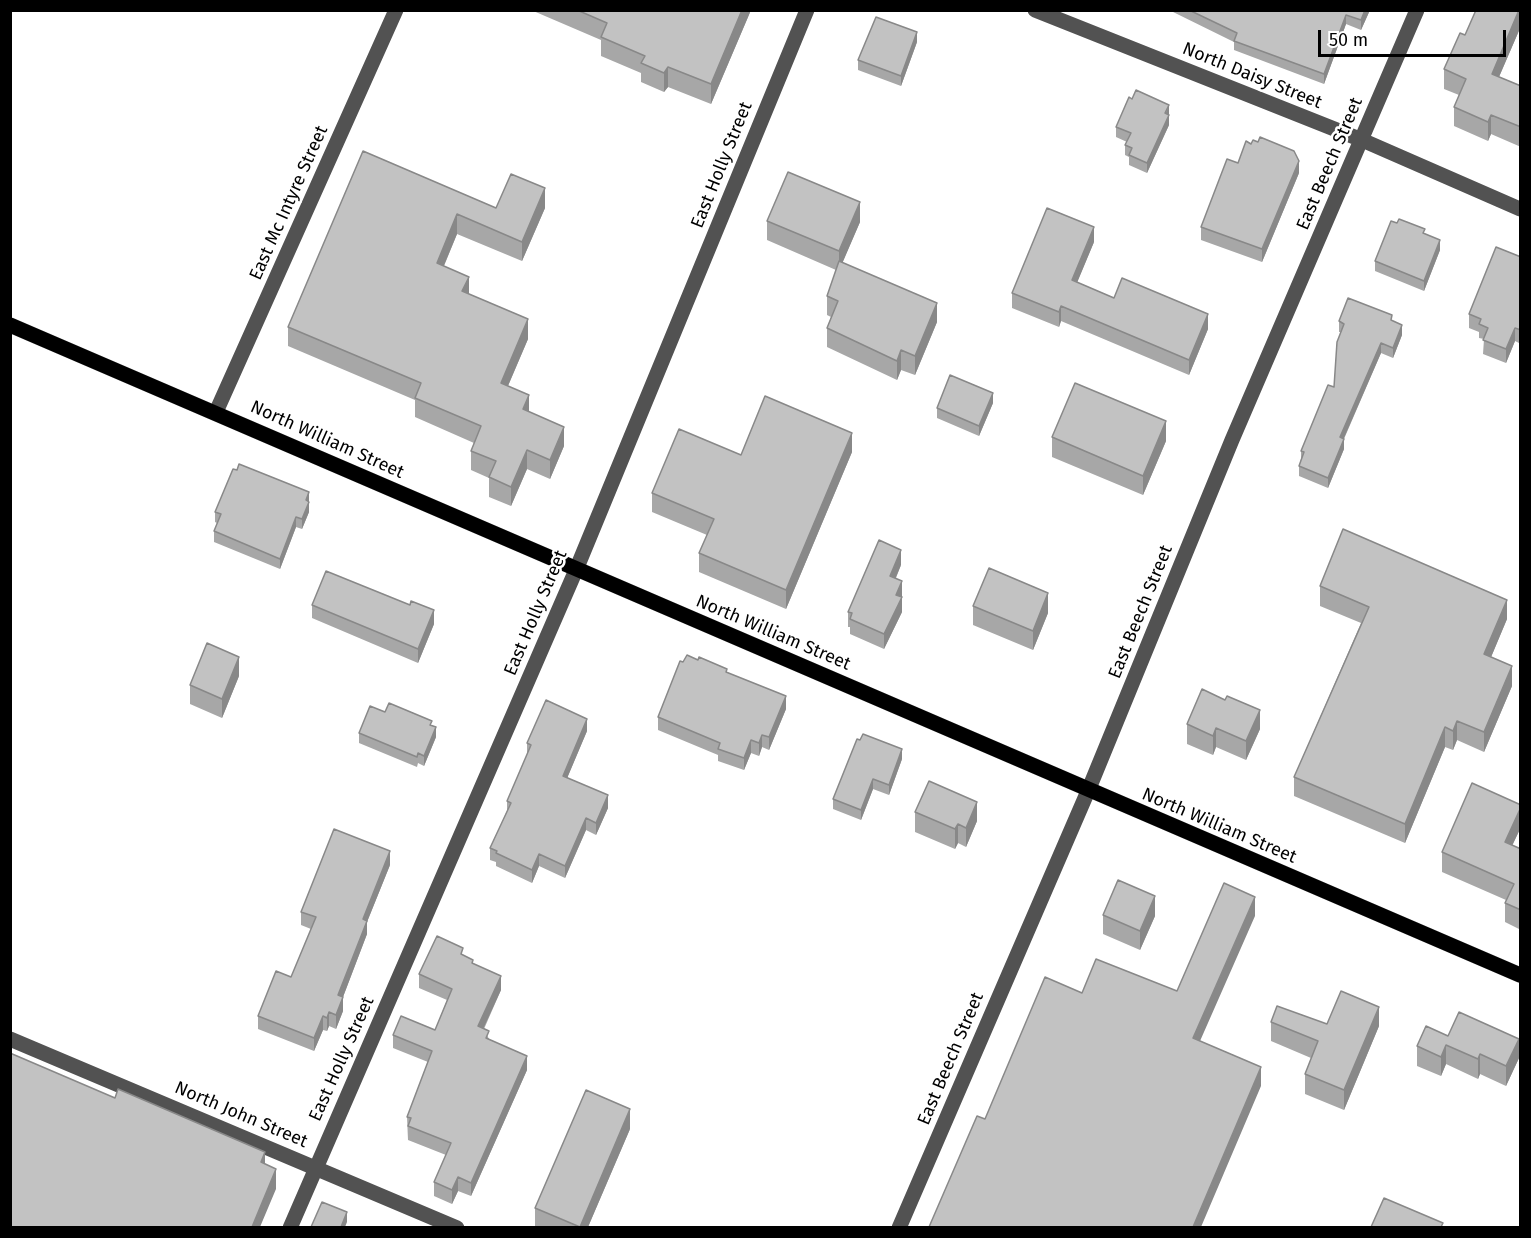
<!DOCTYPE html>
<style>
body{margin:0}
#map{position:relative;width:1531px;height:1238px;overflow:hidden;background:#fff;font-family:"Fira Sans",sans-serif}
canvas{display:block}
.frame{position:absolute;inset:0;border:12px solid #000;pointer-events:none}
.scale{position:absolute;left:1318px;top:30px;width:188px;height:27px;box-sizing:border-box;border:3px solid #000;border-top:0;padding-left:8px;font-size:18px;line-height:21px;white-space:nowrap;color:#000;-webkit-text-stroke:4px #fff;paint-order:stroke}
</style>
<div id="map">
<canvas width="1531" height="1238"></canvas>
<div class="frame"></div>
<div class="scale">50 m</div>
</div>
<script>
const ctx = document.querySelector('canvas').getContext('2d');
ctx.lineJoin = 'round';
const shape = rows => new Path2D(rows.map(r => 'M' + r).join(''));
function stroke(path, color, width, dash) { ctx.strokeStyle = color; ctx.lineWidth = width; ctx.lineCap = dash ? 'butt' : 'round'; ctx.setLineDash(dash || []); ctx.stroke(path); }
function paint(path, color) { ctx.fillStyle = color; ctx.fill(path, 'evenodd'); }
function label(font, color, halo, rows, align = 'center') {
  ctx.font = font + ' "Fira Sans",sans-serif'; ctx.lineWidth = 5; ctx.setLineDash([]); ctx.textBaseline = 'middle'; ctx.strokeStyle = halo; ctx.fillStyle = color; for (const [text, x, y, turn = 0] of rows) {
    ctx.save(); ctx.translate(x, y); ctx.rotate((+turn || 0) * Math.PI / 180); ctx.textAlign = isNaN(turn) ? turn : align; if (halo) ctx.strokeText(text, 0, 0); ctx.fillText(text, 0, 0); ctx.restore();
  }
}
const minor = shape([
 [1035,10,1362,140,1520,209],
 [216,412,396,10],
 [10,1039,457,1228],
 [290,1228,576,570,807,10],
 [899,1228,1088,791,1232,440,1417,10]
]);
const major = shape([
 [10,325,1520,975]
]);
const wall = shape([
 [531,10,751,10,711,104,668,87,664,92,641,82,641,73,601,56,601,40],
 [1169,10,1370,10,1361,30,1346,24,1324,84,1234,50,1234,42],
 [1521,10,1521,26,1499,77,1521,86,1521,147,1491,134,1488,141,1454,126,1454,107,1459,95,1444,89,1444,69],
 [917,42,901,86,858,70,858,60],
 [1132,99,1169,105,1169,125,1147,173,1129,165,1129,157,1125,155,1125,145,1127,142,1116,137,1116,127],
 [363,151,496,208,545,208,522,261,457,234,444,266,469,294,528,339,508,386,529,412,564,446,550,479,527,469,511,506,489,497,489,478,471,470,471,451,474,443,415,417,415,400,288,346,288,327],
 [1299,173,1262,262,1201,240,1201,227],
 [767,221,860,222,842,263,937,322,915,375,901,370,897,380,827,347,827,328,831,317,827,315,827,296,836,270,767,240],
 [1425,234,1440,250,1424,291,1375,271,1375,261],
 [1094,242,1077,282,1114,298,1208,329,1189,375,1061,321,1059,327,1012,308,1012,293],
 [1521,257,1521,344,1515,341,1506,363,1483,354,1484,339,1479,338,1479,332,1469,328,1469,314],
 [1339,321,1392,321,1402,335,1393,358,1381,353,1344,439,1344,449,1328,488,1299,476,1299,466,1301,459,1301,451,1334,387,1341,332,1339,332],
 [993,403,979,436,937,418,937,408],
 [1052,437,1166,441,1143,495,1052,457],
 [852,452,786,609,699,572,699,553,707,535,652,512,652,493,741,455],
 [309,492,309,512,302,529,296,527,280,569,214,542,214,531,217,523,215,522,215,512],
 [901,565,896,578,902,596,902,612,884,649,850,634,850,627,848,627,848,612],
 [1320,586,1507,619,1491,657,1512,686,1484,752,1457,740,1453,750,1445,747,1405,843,1294,796,1294,777,1361,623,1320,606],
 [312,605,434,624,418,663,312,618],
 [973,606,1048,613,1033,650,973,625],
 [683,662,727,672,786,709,769,750,762,747,759,756,751,753,744,770,718,761,718,755,658,730,658,717],
 [239,676,222,718,190,704,190,685],
 [1225,700,1260,729,1246,760,1216,747,1213,755,1187,744,1187,724],
 [385,712,432,726,436,737,424,766,418,763,417,767,359,743,359,733],
 [587,731,567,778,608,808,596,835,586,830,565,878,539,866,532,883,496,866,496,862,490,860,490,848,507,811,507,801,527,755,527,743],
 [902,759,889,795,873,789,861,820,833,809,833,799],
 [1521,805,1521,827,1512,845,1521,849,1521,930,1505,922,1505,903,1506,900,1442,872,1442,852],
 [915,812,977,821,966,847,958,843,955,849,915,832],
 [390,865,367,922,367,934,343,997,343,1011,336,1029,329,1026,327,1031,323,1030,314,1051,258,1029,258,1016,291,977,311,929,301,925,301,912],
 [1103,915,1155,916,1140,950,1103,934],
 [463,955,473,964,501,990,484,1029,489,1039,527,1070,471,1196,458,1191,452,1204,434,1196,434,1182,446,1155,408,1140,407,1117,428,1062,393,1048,393,1035,435,1030,447,1000,419,988,419,974],
 [1271,1022,1379,1026,1344,1110,1305,1094,1305,1074,1311,1058,1271,1041],
 [1448,1036,1519,1058,1506,1086,1480,1074,1478,1079,1446,1064,1441,1076,1417,1066,1417,1046],
 [630,1129,588,1227,535,1227,535,1208]
]);
const shadedWall = shape([
 [742,10,751,10,711,104,711,84],
 [1365,10,1370,10,1361,30,1361,20],
 [1519,10,1521,10,1521,26,1492,93,1492,74],
 [1346,15,1346,24,1324,84,1324,74],
 [917,32,917,42,901,86,901,76],
 [668,67,668,87,664,92,664,73],
 [1169,105,1169,125,1147,173,1147,163],
 [1491,115,1491,134,1488,141,1488,122],
 [1299,161,1299,173,1262,262,1262,249],
 [545,188,545,208,522,261,522,242],
 [860,202,860,222,839,271,839,251],
 [457,214,457,234,437,282,437,263],
 [1094,227,1094,242,1072,295,1072,280],
 [1440,240,1440,250,1424,291,1424,281],
 [469,277,469,296,462,291],
 [937,303,937,322,915,375,915,356],
 [1061,306,1061,321,1059,327,1059,312],
 [1208,314,1208,329,1189,375,1189,360],
 [528,319,528,339,501,402,501,383],
 [1402,325,1402,335,1393,358,1393,348],
 [1515,328,1515,341,1506,363,1506,349],
 [1381,343,1381,353,1340,447,1340,437],
 [901,350,901,370,897,380,897,361],
 [993,393,993,403,979,436,979,426],
 [529,395,529,414,523,409],
 [1166,421,1166,441,1143,495,1143,476],
 [564,427,564,446,550,479,550,460],
 [852,433,852,452,786,609,786,590],
 [1344,439,1344,449,1328,488,1328,478],
 [527,450,527,469,511,506,511,487],
 [309,492,309,512,302,529,302,519,306,500],
 [296,517,296,527,280,569,280,559],
 [901,550,901,565,890,591,890,576],
 [902,581,902,596,898,604,902,597,902,612,884,649,884,634,896,595],
 [1048,593,1048,613,1033,650,1033,631],
 [1507,600,1507,619,1484,674,1484,654],
 [434,610,434,624,418,663,418,649],
 [239,657,239,676,222,718,222,699],
 [1512,666,1512,686,1484,752,1484,732],
 [786,696,786,709,769,750,769,737],
 [1260,710,1260,729,1246,760,1246,741],
 [587,719,587,731,563,788,563,776],
 [1457,721,1457,740,1453,750,1453,731],
 [436,727,436,737,424,766,424,756],
 [1445,727,1445,747,1405,843,1405,824],
 [1216,728,1216,747,1213,755,1213,736],
 [762,735,762,747,759,756,759,743],
 [751,740,751,753,744,770,744,758],
 [902,749,902,759,889,795,889,785],
 [873,779,873,789,861,820,861,810],
 [608,795,608,808,596,835,596,823],
 [977,802,977,821,966,847,966,828],
 [1521,807,1521,827,1505,861,1505,842],
 [586,818,586,830,565,878,565,866],
 [958,824,958,843,955,849,955,829],
 [390,851,390,865,367,922,367,934,343,997,343,1011,336,1029,336,1015,338,995,363,919],
 [539,854,539,866,532,883,532,870],
 [1155,896,1155,916,1140,950,1140,931],
 [1255,897,1255,916,1193,1057,1193,1038],
 [501,976,501,990,478,1040,478,1026],
 [1379,1007,1379,1026,1344,1110,1344,1090],
 [329,1012,329,1026,327,1031,327,1018],
 [323,1016,323,1030,314,1051,314,1038],
 [1519,1039,1519,1058,1506,1086,1506,1066],
 [1446,1045,1446,1064,1441,1076,1441,1057],
 [1480,1054,1480,1074,1478,1079,1478,1059],
 [527,1056,527,1070,471,1196,471,1183],
 [1261,1067,1261,1086,1201,1227,1193,1227],
 [630,1109,630,1129,588,1227,580,1227],
 [265,1152,265,1171,261,1162],
 [276,1169,276,1189,260,1227,252,1227],
 [458,1177,458,1191,452,1204,452,1190],
 [347,1212,347,1222,345,1227,341,1227]
]);
const building = shape([
 [577,10,742,10,711,84,668,67,664,73,641,63,645,56,601,37,607,23,577,10],
 [1189,10,1365,10,1361,20,1346,15,1324,74,1234,41,1237,33,1189,10],
 [1476,10,1519,10,1492,74,1521,86,1521,127,1491,115,1488,122,1454,107,1466,79,1444,69,1460,33,1465,35,1476,10],
 [876,17,917,32,901,76,858,60,876,17],
 [1136,90,1169,105,1165,113,1169,115,1147,163,1129,155,1132,148,1125,145,1131,133,1116,127,1129,97,1132,99,1136,90],
 [1260,137,1294,151,1299,161,1262,249,1201,227,1227,159,1238,163,1246,141,1251,144,1253,140,1258,142,1260,137],
 [363,151,496,208,511,174,545,188,522,242,457,214,437,263,469,277,462,291,528,319,501,383,529,395,523,409,564,427,550,460,527,450,511,487,489,477,496,461,471,451,481,426,415,398,421,383,288,327,363,151],
 [788,172,860,202,839,251,767,221,788,172],
 [1047,208,1094,227,1072,280,1114,298,1122,278,1208,314,1189,360,1061,306,1059,312,1012,293,1047,208],
 [1399,219,1425,229,1423,233,1440,240,1424,281,1375,261,1391,221,1397,223,1399,219],
 [1496,247,1521,257,1521,330,1515,328,1506,349,1483,340,1488,328,1479,324,1481,319,1469,314,1496,247],
 [839,261,937,303,915,356,901,350,897,361,827,328,838,301,827,296,839,261],
 [1348,298,1392,315,1391,320,1402,325,1393,348,1381,343,1340,437,1344,439,1328,478,1299,466,1304,452,1301,451,1328,385,1334,387,1337,342,1344,324,1339,321,1348,298],
 [950,375,993,393,979,426,937,408,950,375],
 [1075,383,1166,421,1143,476,1052,437,1075,383],
 [765,396,852,433,786,590,699,553,714,519,652,493,679,429,741,455,765,396],
 [239,464,309,492,306,500,309,502,302,519,296,517,280,559,214,531,221,514,215,512,233,469,237,470,239,464],
 [1343,529,1507,600,1484,654,1512,666,1484,732,1457,721,1453,731,1445,727,1405,824,1294,777,1369,607,1320,586,1343,529],
 [879,540,901,550,890,576,902,581,896,595,902,597,884,634,850,619,852,613,848,612,879,540],
 [989,568,1048,593,1033,631,973,606,989,568],
 [326,571,410,605,411,601,434,610,418,649,312,605,326,571],
 [207,643,239,657,222,699,190,685,207,643],
 [687,655,698,660,699,657,727,669,726,672,786,696,769,737,762,735,759,743,751,740,744,758,718,749,720,743,658,717,680,661,683,662,687,655],
 [1202,689,1225,700,1227,696,1260,710,1246,741,1216,728,1213,736,1187,724,1202,689],
 [546,700,587,719,563,776,608,795,596,823,586,818,565,866,539,854,532,870,496,853,497,851,490,848,511,803,507,801,531,745,527,743,546,700],
 [389,703,432,721,430,725,436,727,424,756,418,753,417,757,359,733,370,706,385,712,389,703],
 [863,734,902,749,889,785,873,779,861,810,833,799,857,739,860,740,863,734],
 [929,781,977,802,966,828,958,824,955,829,915,812,929,781],
 [1472,783,1521,805,1521,807,1505,842,1521,849,1521,910,1505,903,1514,884,1442,852,1472,783],
 [334,829,390,851,363,919,367,921,338,995,343,997,336,1015,329,1012,327,1018,323,1016,314,1038,258,1016,276,971,291,977,316,917,301,912,334,829],
 [1118,880,1155,896,1140,931,1103,915,1118,880],
 [1224,883,1255,897,1193,1038,1261,1067,1193,1227,929,1227,977,1116,985,1119,1045,977,1082,993,1096,959,1177,991,1224,883],
 [437,936,463,948,461,954,473,960,472,963,501,976,478,1026,489,1031,486,1038,527,1056,471,1183,458,1177,452,1190,434,1182,451,1143,408,1126,411,1118,407,1117,432,1051,393,1035,401,1016,435,1030,452,989,419,974,437,936],
 [1341,991,1379,1007,1344,1090,1305,1074,1318,1041,1271,1022,1277,1006,1327,1024,1341,991],
 [1459,1012,1519,1039,1506,1066,1480,1054,1478,1059,1446,1045,1441,1057,1417,1046,1426,1026,1448,1036,1459,1012],
 [10,1053,115,1098,118,1089,265,1152,261,1162,276,1169,252,1227,10,1227,10,1053],
 [586,1090,630,1109,580,1227,535,1208,586,1090],
 [1384,1198,1443,1223,1441,1227,1371,1227,1384,1198],
 [322,1202,347,1212,341,1227,311,1227,322,1202]
]);
const streetNames = [
 ["North Daisy Street",1252,76,22],
 ["East Beech Street",1330,164,-67],
 ["East Holly Street",722,165,-68],
 ["East Mc Intyre Street",289,203,-66],
 ["North William Street",327,440,24],
 ["East Beech Street",1141,612,-68],
 ["East Holly Street",536,613,-67],
 ["North William Street",773,633,23],
 ["North William Street",1219,826,23],
 ["East Holly Street",342,1059,-66],
 ["East Beech Street",951,1059,-67],
 ["North John Street",241,1115,23]
];
stroke(major, '#dbdbdb', 16);
stroke(minor, '#525252', 15);
stroke(major, '#000', 15);
paint(wall, '#a7a7a7');
paint(shadedWall, '#888');
paint(building, '#c2c2c2');
stroke(building, '#888', 1.5);
label('18px', '#000', '#fff', streetNames);
</script>
